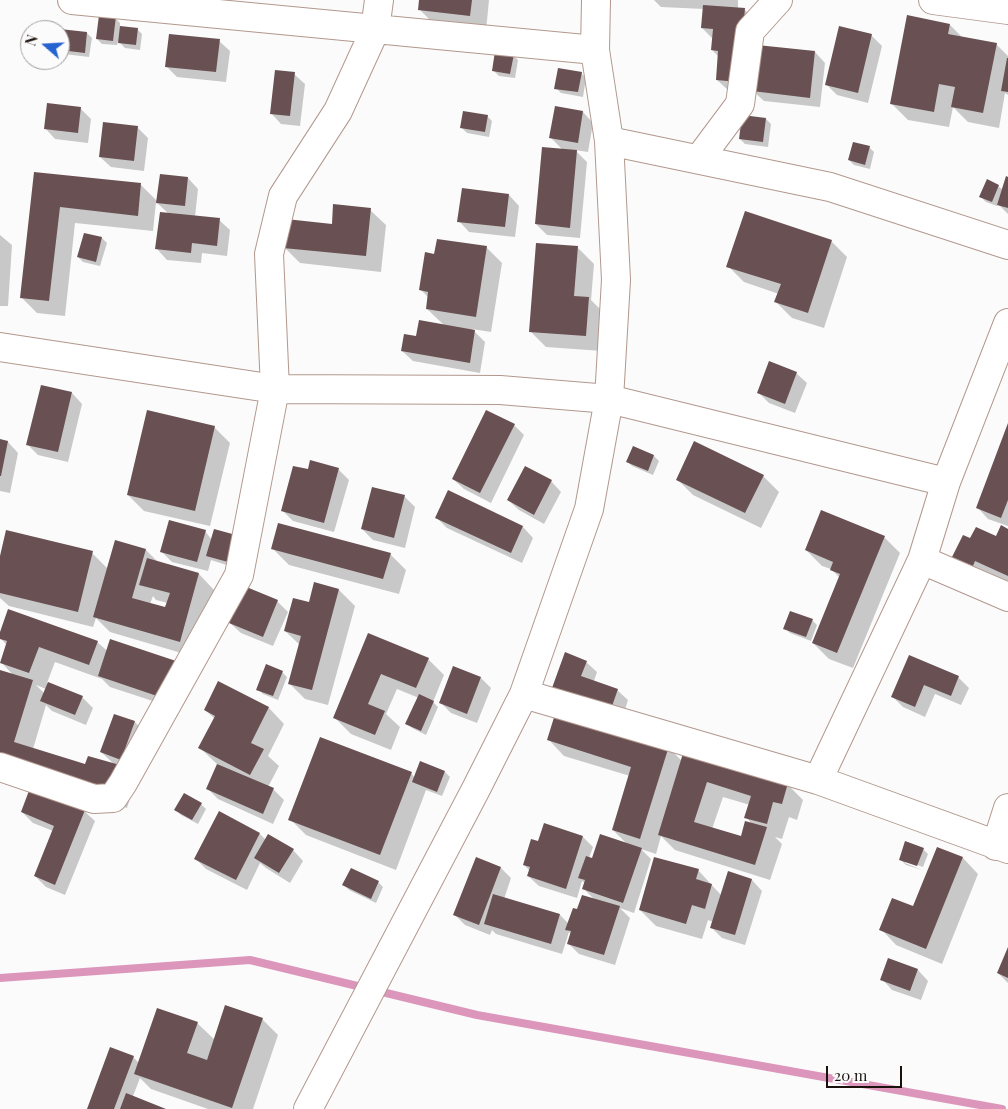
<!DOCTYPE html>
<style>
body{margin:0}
#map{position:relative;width:1008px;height:1109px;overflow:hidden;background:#fbfbfb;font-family:"Playfair Display",serif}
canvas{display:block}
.north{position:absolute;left:20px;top:20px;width:50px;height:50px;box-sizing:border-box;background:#fbfbfb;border:1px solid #a19d9c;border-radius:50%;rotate:289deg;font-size:14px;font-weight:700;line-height:20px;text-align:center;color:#1a110d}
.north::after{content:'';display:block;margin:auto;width:18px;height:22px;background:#2663d0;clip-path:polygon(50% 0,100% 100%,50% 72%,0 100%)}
.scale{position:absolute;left:826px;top:1066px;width:76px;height:22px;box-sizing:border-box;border:2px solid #1a110d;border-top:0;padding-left:6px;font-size:15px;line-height:18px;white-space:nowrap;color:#1a110d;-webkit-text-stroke:4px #fbfbfb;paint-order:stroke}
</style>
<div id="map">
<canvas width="1008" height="1109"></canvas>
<div class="north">N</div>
<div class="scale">20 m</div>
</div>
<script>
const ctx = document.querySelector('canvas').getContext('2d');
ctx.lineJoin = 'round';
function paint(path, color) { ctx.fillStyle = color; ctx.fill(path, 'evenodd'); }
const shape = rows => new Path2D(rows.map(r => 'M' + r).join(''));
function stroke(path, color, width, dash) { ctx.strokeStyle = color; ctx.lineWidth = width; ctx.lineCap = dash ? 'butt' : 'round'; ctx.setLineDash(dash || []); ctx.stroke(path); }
const shadow = shape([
 [420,0,489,0,486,31,435,25,419,9],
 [654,0,738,0,738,9,744,9,755,20,749,92,728,90,717,80,719,57,712,50,713,39,702,28,704,9,661,7],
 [115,18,120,23,120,27,137,29,142,34,140,50,125,48,118,41,117,45,102,44,97,39],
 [950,25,963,38,996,44,1008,56,1008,95,1005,93,999,128,968,122,953,107,949,127,908,120,892,104],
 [87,33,92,38,89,57,64,54,60,51,60,37],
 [871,35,882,46,868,103,837,95,827,85],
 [219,41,230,51,226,82,177,77,166,66],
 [815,52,825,63,820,107,764,101,753,91],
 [513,55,518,60,515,78,499,76,494,71],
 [581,73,586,78,583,97,561,93,556,88],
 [294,74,305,84,300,126,281,124,271,113],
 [80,108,91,119,88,143,55,139,45,128],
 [583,112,593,123,588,152,575,150,587,162,580,238,547,235,536,224,563,150,551,138],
 [487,116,492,121,489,137,467,133,462,128],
 [743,116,766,119,771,124,768,147,745,144,740,139],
 [137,127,148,138,144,171,111,167,100,157],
 [869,147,874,152,870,169,854,165,849,160],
 [35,173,141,185,158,202,188,178,198,189,195,217,219,220,230,230,227,256,202,253,201,263,167,260,157,249,169,214,156,202,153,231,75,223,65,316,37,313,21,297],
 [1008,178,1008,214,998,204,997,206,986,202,981,197,998,186,1003,190],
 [463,189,509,195,519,206,515,237,469,232,459,221],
 [370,210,386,225,381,272,300,263,284,247],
 [84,234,102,238,107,243,100,266,83,262,78,257],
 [0,235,12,245,8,306,0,306],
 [831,241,847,257,824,328,792,318,776,302,779,294,744,282,728,266],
 [486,247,502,263,491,332,472,329,485,342,480,373,413,361,402,351,417,338,445,326,427,309,429,298,421,290,435,255],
 [578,248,594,264,591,300,605,314,602,351,546,347,530,331],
 [796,373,807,383,795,413,769,403,758,392],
 [72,393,82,404,68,462,38,455,28,445],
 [514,425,524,435,491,503,464,489,453,479],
 [1008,426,1008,526,988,519,978,508],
 [214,427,230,443,210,526,144,511,128,495],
 [0,441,8,442,18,453,10,493,0,491],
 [633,447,654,456,659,461,653,475,632,466,627,461],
 [338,469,349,480,334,532,293,521,282,510,309,471],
 [763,476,779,492,761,528,693,495,677,479],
 [551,481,561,492,544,524,519,510,508,500],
 [448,492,523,527,533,538,522,563,447,528,437,518],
 [404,496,415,507,405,548,373,540,362,529],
 [205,531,233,567,211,560,208,571,172,562,162,552],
 [1008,531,1008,584,969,572,954,556,971,540,996,538],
 [884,537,900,553,853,668,829,659,813,643,840,578,831,569,822,566,806,550],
 [116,541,146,550,159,563,199,574,214,590,195,657,110,632,96,618,93,627,9,606,0,598,0,561,92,553,108,569],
 [153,596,156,600,168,603,166,608,150,604],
 [273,549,390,554,406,570,399,594,289,565],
 [315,584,339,590,355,606,328,705,305,699,289,683,300,645,285,631,310,603],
 [277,601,288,612,273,646,241,633,230,623],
 [812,620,817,625,811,641,790,633,785,628],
 [0,635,97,642,174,708,110,687,102,679,55,662,47,683,82,697,93,708,86,725,52,711,46,705,33,749,86,765,115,765,101,752,115,715,135,722,145,733,132,770,117,764,135,782,127,808,0,769,0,671,14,676,1,662,7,645,0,638],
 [36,685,46,689,44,693],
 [369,635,428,659,444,675,433,702,438,707,426,735,412,728,407,723,419,698,397,689,386,714,400,727,391,750,351,734,335,718],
 [910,657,958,677,969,688,961,705,935,694,925,717,903,707,892,696],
 [586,662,597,672,594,681,617,690,628,700,622,719,564,698],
 [282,672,287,677,278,700,263,694,258,689],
 [481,678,491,688,477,723,451,713,440,702],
 [219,683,269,708,284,724,268,756,279,766,268,787,273,789,284,800,273,824,218,799,208,789,218,765,200,748,215,719,205,710],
 [549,740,668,747,682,761,787,784,803,800,797,820,789,817,782,839,775,837,782,844,770,880,675,850,661,836,656,854,641,849,651,859,634,913,620,908,630,918,615,965,579,954,568,943,571,934,569,932,562,954,496,934,492,930,490,935,465,925,455,915,477,859,501,868,511,878,504,899,560,915,569,924,578,911,595,900,583,888,585,883,582,881,577,898,539,886,528,876,530,871,524,865,538,843,583,837,593,847,589,858,593,860,628,845,613,830,630,776,564,756],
 [723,797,750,805,746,817,752,824,742,838,712,829],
 [445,772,450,777,442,796,426,790,396,870,306,835,290,819,411,773,415,778],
 [184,794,201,804,206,809,198,824,181,815,176,810],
 [84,811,95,821,65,895,46,887,35,876,53,831,33,823,22,812],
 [260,834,266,840,293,850,303,861,290,883,266,868,260,863,247,890,206,869,196,859],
 [938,848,963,858,978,874,942,964,896,945,881,929,914,908],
 [923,849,928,854,923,867,905,861,905,863,922,870,906,865,901,860],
 [698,870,721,895,728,873,752,880,762,891,745,945,722,938,711,927,713,922,708,920,702,939,656,926,640,910],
 [378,882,383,887,376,903,349,890,344,885],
 [1008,950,1008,983,998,973],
 [889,959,918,970,928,981,921,1000,892,990,882,979],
 [262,1019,278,1035,253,1109,208,1109,151,1089,140,1078,133,1096,163,1109,88,1109,133,1057,139,1063,197,1023,215,1040]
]);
const stream = shape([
 [0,978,250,960,477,1015,1002,1109]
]);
const building = shape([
 [419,0,472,0,470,16,418,10],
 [703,5,745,8,739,82,716,80,718,51,711,50,713,29,701,28],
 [99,15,116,16,113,41,96,39],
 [907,15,950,24,948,34,997,43,983,113,951,107,955,87,939,84,934,112,890,104],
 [120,26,138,28,136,45,118,43],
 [839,26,872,34,858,93,825,85],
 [60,29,87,32,85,53,60,50],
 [169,34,220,39,216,72,165,67],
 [757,45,815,51,810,98,752,91],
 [495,51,514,54,510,74,492,71],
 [1007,58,1008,58,1008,92,1001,91],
 [558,68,582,72,578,92,554,89],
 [275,70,295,72,290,116,270,114],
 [47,103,81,107,78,133,44,129],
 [555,106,583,111,578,143,549,138],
 [463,111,488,115,485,132,460,128],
 [742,115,766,118,763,142,739,139],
 [103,122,138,126,134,161,99,157],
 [853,142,870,146,865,165,848,160],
 [542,147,577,150,570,228,535,224],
 [34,172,141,183,138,216,60,207,49,301,20,298],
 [160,174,188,177,185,206,156,203],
 [1006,176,1008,177,1008,208,997,205],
 [987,179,999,185,992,202,979,197],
 [462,188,509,194,505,227,457,222],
 [333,204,371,208,366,256,283,248,286,219,332,224],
 [745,211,832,240,808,313,774,302,781,284,726,267],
 [160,212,220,218,217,246,192,243,191,253,155,249],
 [84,233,102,237,96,262,77,257],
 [437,239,487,246,476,317,426,309,428,292,419,290,425,252,434,254],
 [536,243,578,246,574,296,589,297,586,336,529,332],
 [419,320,475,330,470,363,401,351,404,334,416,336],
 [769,361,797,372,785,404,757,393],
 [41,385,72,392,58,452,26,445],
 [147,410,215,426,195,511,127,495],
 [486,410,515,424,480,493,452,479],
 [1008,423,1008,500,1001,518,976,508],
 [0,439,8,441,1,476,0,476],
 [694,441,764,475,745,513,676,480],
 [633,446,654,455,648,471,626,462],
 [310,460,339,468,324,523,281,511,293,466,308,469],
 [525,466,552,480,534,515,507,500],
 [372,487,405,495,394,538,361,529],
 [448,490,523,526,511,553,435,518],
 [821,510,885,536,837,653,812,643,840,574,830,570,833,562,805,550],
 [169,520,206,530,197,562,160,552],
 [278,523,391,553,383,579,271,549],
 [1001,525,1008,529,1008,576,975,561,973,566,952,557,963,535,970,538,976,527,996,536],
 [214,529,236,535,228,562,206,556],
 [6,530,93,551,78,612,0,593,0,556],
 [115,540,146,549,132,598,165,607,170,593,139,585,147,558,199,573,180,642,93,617],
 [314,582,339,589,312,690,288,684,301,636,284,631,293,598,309,602],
 [244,586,278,600,263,637,229,623],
 [8,609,98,641,89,665,39,647,29,673,0,663,7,641,0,639,0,632],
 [790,611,813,619,806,637,783,629],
 [368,633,429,658,416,688,381,674,368,704,385,711,375,735,333,718],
 [110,639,176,661,163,698,98,676],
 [565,652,587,661,581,676,618,689,611,709,552,688],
 [909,655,959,676,951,696,924,685,915,707,891,697],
 [266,664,283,671,273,696,256,690],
 [453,666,481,677,467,714,439,703],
 [0,670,33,680,14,742,85,764,88,756,120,765,111,793,0,759],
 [218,681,269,707,251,743,264,749,250,775,198,748,215,716,204,710],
 [48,682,83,696,75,715,40,701],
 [419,694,434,701,421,731,405,724],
 [556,711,669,746,640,839,612,830,631,767,547,740],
 [114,714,135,721,121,760,100,752],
 [320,737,412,772,380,855,288,820],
 [684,750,788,783,782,804,773,802,767,824,744,818,751,796,707,782,694,822,741,836,745,821,767,827,755,865,658,835],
 [420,761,445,771,437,792,412,782],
 [217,764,274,788,263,814,206,789],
 [30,788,85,810,55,885,34,876,54,826,21,812],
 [184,793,202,803,192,820,174,810],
 [219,811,260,833,236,880,194,859],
 [544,823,583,836,566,889,527,876,530,867,523,865,531,839,538,841],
 [268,834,294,849,279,873,254,858],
 [600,834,642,848,623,903,582,889,585,880,578,878,586,856,592,858],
 [905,841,924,848,917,866,899,860],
 [937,847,963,857,926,949,879,930,892,898,913,906],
 [476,857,501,867,479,925,453,915],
 [654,857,699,869,696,879,712,884,705,909,692,905,686,924,639,910],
 [351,868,379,881,371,899,342,885],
 [728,871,752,879,735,935,710,928],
 [493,894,560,914,551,944,484,924],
 [582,895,620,906,604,955,567,944,571,931,565,930,573,908,577,909],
 [1008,947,1008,978,997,973],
 [888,958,918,969,910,991,880,980],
 [225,1005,263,1018,232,1108,134,1074,157,1008,198,1022,187,1053,207,1060],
 [110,1047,134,1056,114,1109,87,1109],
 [126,1093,166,1109,120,1109]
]);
const minor = shape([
 [72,0,595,50],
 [933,0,1008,10],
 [609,141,830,187,1008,245],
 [699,159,740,104,750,31,778,0],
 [0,347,275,389,500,390,609,399,946,482,922,560,1008,597],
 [946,482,1008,323],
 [524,694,818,780,1008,849],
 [0,767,94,799,113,798,123,783,239,575,275,389,269,254,283,196,338,111,375,30,379,0],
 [818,780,922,560],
 [996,846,1008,808],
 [308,1109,476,789,524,694,589,509,609,399,616,280,609,141,595,50,596,0]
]);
paint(shadow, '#0003');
stroke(stream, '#dc96bb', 8);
paint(building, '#695052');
stroke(minor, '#b2988e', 30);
stroke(minor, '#fff', 28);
</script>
